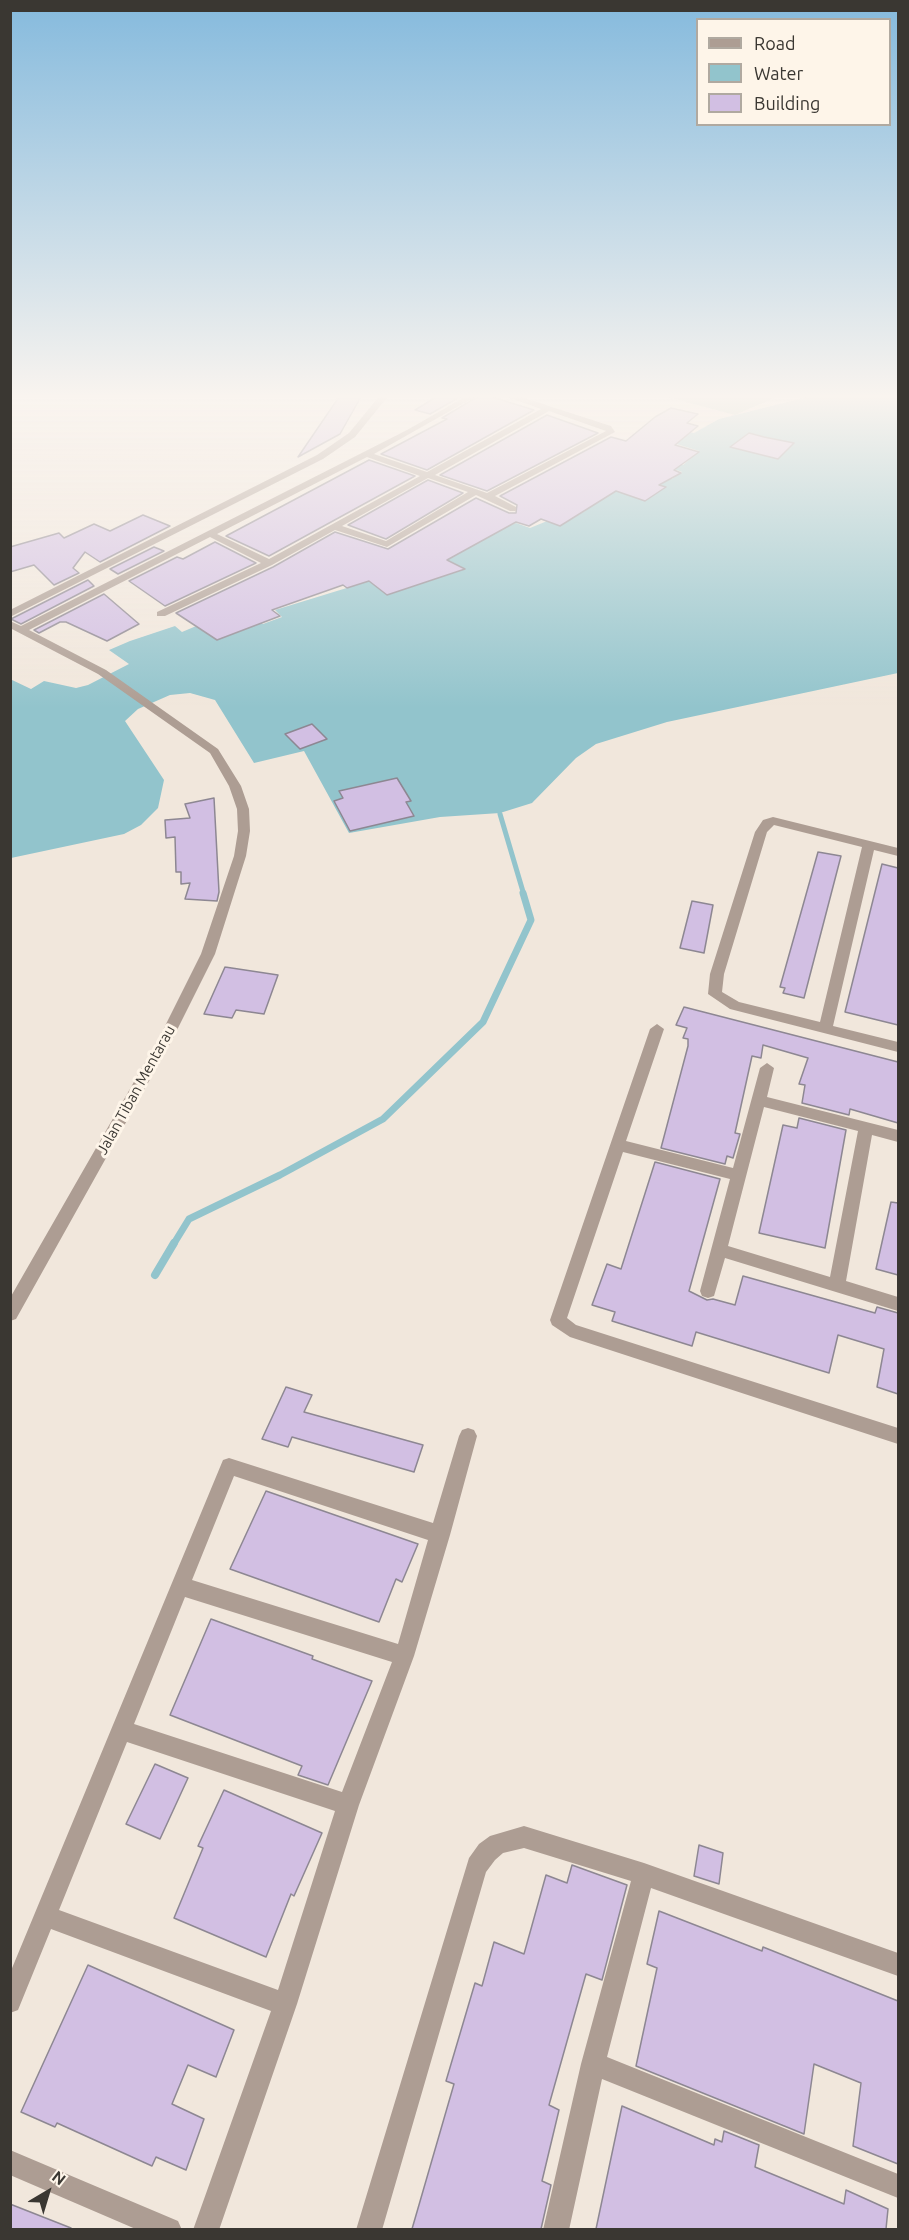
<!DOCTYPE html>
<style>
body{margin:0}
#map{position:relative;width:909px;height:2240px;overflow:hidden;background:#f1e7dc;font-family:Ubuntu,sans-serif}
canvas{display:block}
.frame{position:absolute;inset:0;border:12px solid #3a3732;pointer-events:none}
.legend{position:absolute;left:696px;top:18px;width:195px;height:108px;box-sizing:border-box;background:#fef5e9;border:2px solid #b0a9a0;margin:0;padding:8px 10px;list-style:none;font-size:18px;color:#3a3732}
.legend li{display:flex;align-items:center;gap:12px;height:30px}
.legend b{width:30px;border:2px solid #b0a9a0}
.north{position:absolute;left:18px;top:2162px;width:60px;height:60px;-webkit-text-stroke:4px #fef5e9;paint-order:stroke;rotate:38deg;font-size:16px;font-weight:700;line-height:24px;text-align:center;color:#3a3732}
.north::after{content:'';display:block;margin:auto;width:21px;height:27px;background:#3a3732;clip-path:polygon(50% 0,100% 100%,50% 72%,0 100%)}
</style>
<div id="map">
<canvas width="909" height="2240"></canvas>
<div class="frame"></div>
<ul class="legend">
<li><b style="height:8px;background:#ad9d93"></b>Road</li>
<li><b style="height:16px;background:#92c4cc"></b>Water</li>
<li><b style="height:16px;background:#d2bfe3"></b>Building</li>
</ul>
<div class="north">N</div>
</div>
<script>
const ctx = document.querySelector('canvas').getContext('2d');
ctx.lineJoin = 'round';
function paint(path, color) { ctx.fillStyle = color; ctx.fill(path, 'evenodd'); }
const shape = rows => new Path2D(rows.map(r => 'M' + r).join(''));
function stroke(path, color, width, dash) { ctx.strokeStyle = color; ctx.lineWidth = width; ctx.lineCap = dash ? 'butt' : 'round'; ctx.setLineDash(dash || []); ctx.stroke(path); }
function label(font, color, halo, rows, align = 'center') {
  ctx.font = font + ' Ubuntu,sans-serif'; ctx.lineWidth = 6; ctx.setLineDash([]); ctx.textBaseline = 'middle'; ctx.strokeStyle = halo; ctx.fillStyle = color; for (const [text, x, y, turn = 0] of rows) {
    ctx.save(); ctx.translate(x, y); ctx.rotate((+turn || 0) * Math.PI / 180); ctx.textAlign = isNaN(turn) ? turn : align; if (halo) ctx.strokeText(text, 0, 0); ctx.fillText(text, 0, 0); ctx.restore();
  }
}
const green = shape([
 [656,394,783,394,735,415]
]);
const water = shape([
 [820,394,898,394,898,673,667,722,596,744,576,758,532,803,500,813,440,817,349,833,304,751,254,763,215,700,190,693,170,695,138,709,125,721,164,780,158,808,141,825,124,834,11,858,10,679,31,689,44,681,76,688,88,685,129,664,109,650,130,641,175,626,182,632,239,608,263,624,282,617,275,610,402,571,516,523,530,528,557,517,570,520,585,511,573,506,649,472,672,479,682,472,668,467,673,463,683,465,699,451,670,442,668,428,694,433,719,419]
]);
const streamFar2 = shape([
 [500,814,524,895]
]);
const streamFar1 = shape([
 [173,1245,189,1219,280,1175,383,1119,483,1022,531,920,523,893]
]);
const stream = shape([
 [155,1275,174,1243]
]);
const building = shape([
 [341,394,362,395,340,434,298,457,341,394],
 [441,394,465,394,430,414,415,410,441,394],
 [482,394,534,410,427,470,381,454,447,419,442,418,482,394],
 [671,408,698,414,687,423,698,426,675,445,699,452,674,470,681,473,659,485,666,487,645,501,616,491,560,526,541,519,529,526,516,522,447,560,465,569,387,595,369,581,347,588,343,585,272,610,280,616,217,640,176,613,273,567,335,532,388,549,476,498,509,513,516,513,517,505,500,496,611,437,626,441,655,417,671,408],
 [547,415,598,433,487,491,440,475,547,415],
 [749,433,764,437,794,443,778,459,730,447,749,433],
 [369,460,415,476,269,556,226,536,369,460],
 [428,480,463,493,386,539,348,525,428,480],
 [143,515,170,526,100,562,85,552,73,568,79,573,54,585,34,565,10,572,10,547,59,533,64,538,94,524,110,531,143,515],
 [215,542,256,563,165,606,129,581,177,557,183,559,215,542],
 [154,547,164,551,118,574,110,569,154,547],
 [88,580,94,586,21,624,11,619,88,580],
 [104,594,139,624,107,641,66,622,60,622,39,633,34,630,104,594],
 [312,724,327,739,300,749,285,734,312,724],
 [397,778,411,801,406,802,414,816,350,831,334,801,343,798,339,791,397,778],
 [214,798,219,892,217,901,185,899,190,883,181,884,181,872,176,872,175,837,166,838,165,820,190,818,185,804,214,798],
 [818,852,841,856,804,998,783,993,785,988,780,987,818,852],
 [882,864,898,868,898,1025,845,1012,882,864],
 [692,901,713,905,704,953,680,948,692,901],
 [225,967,278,975,264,1014,236,1010,232,1018,204,1014,225,967],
 [684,1007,898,1062,898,1123,850,1109,849,1115,802,1103,805,1085,799,1084,808,1058,763,1045,761,1058,752,1056,735,1133,740,1134,733,1158,727,1156,725,1164,661,1148,688,1046,688,1039,683,1038,687,1028,676,1025,684,1007],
 [799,1118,846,1130,825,1248,759,1233,783,1125,797,1128,799,1118],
 [655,1162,720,1179,689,1291,707,1300,713,1299,735,1305,743,1276,875,1313,877,1307,898,1313,898,1394,877,1387,884,1349,838,1335,829,1373,696,1332,692,1346,612,1321,615,1312,592,1305,607,1264,621,1269,655,1162],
 [891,1202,898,1203,898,1275,876,1269,891,1202],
 [286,1387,312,1395,304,1412,423,1445,414,1472,292,1437,288,1447,262,1439,286,1387],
 [266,1491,418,1544,402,1582,396,1579,379,1622,230,1569,266,1491],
 [211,1619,313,1656,312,1659,372,1681,328,1785,298,1775,302,1766,170,1715,211,1619],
 [155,1764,188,1778,160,1839,126,1824,155,1764],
 [224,1790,322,1833,294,1896,291,1894,266,1957,174,1918,203,1848,198,1846,224,1790],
 [699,1845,723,1853,719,1884,694,1876,699,1845],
 [572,1865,627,1885,602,1980,586,1974,549,2105,559,2110,542,2181,551,2185,541,2229,412,2229,454,2084,446,2081,475,1983,482,1986,494,1942,524,1954,546,1875,567,1883,572,1865],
 [659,1911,762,1951,763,1947,898,2001,898,2164,853,2146,861,2083,814,2064,804,2134,636,2066,657,1968,647,1964,659,1911],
 [88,1965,234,2030,216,2077,188,2065,172,2104,204,2119,186,2170,156,2157,152,2166,57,2123,55,2127,21,2112,88,1965],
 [622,2106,714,2145,715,2139,722,2142,724,2131,759,2145,755,2167,844,2204,846,2190,888,2209,886,2229,596,2229,622,2106],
 [10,2204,71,2228,71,2229,10,2229,10,2204]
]);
const minor = shape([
 [381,394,390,394,355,437,323,459,10,617,10,610,317,455,349,433,381,394],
 [470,394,480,394,374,454,427,472,541,409,499,394,512,394,611,426,615,432,495,496,516,507,516,511,510,511,476,495,387,547,335,530,272,565,165,616,157,616,157,612,261,563,210,537,29,630,106,670,218,749,241,786,249,809,250,831,246,856,215,954,172,1040,16,1319,10,1321,10,1298,158,1040,201,954,234,856,238,831,237,809,229,786,210,753,98,674,10,628,10,621,21,626,407,430,470,394],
 [549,411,606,431,487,493,435,475,549,411],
 [367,457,420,476,269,559,217,534,367,457],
 [428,478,468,492,386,541,342,526,428,478],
 [773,817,898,848,898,856,874,850,833,1026,898,1042,898,1052,730,1009,708,994,710,974,755,832,763,820,773,817],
 [774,825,862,847,820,1022,739,1002,722,992,724,974,767,832,774,825],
 [657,1024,664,1029,626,1141,733,1168,760,1068,767,1063,774,1068,767,1097,898,1130,898,1142,872,1135,846,1281,898,1297,898,1311,725,1258,714,1296,708,1298,702,1296,700,1291,730,1179,623,1152,567,1318,576,1325,898,1428,898,1444,570,1337,552,1325,550,1320,650,1029,657,1024],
 [764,1107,858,1131,830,1277,728,1246,764,1107],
 [468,1428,474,1430,477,1436,450,1535,414,1656,359,1805,297,2004,219,2230,193,2230,271,2011,51,1929,18,2010,10,2013,10,1973,223,1460,229,1458,433,1523,459,1436,462,1430,468,1428],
 [234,1476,428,1540,398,1644,192,1580,234,1476],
 [185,1597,392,1662,342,1792,134,1724,185,1597],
 [127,1742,335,1811,278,1990,59,1910,127,1742],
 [524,1826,644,1863,898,1953,898,1976,651,1888,607,2057,898,2174,898,2198,602,2079,569,2230,543,2230,581,2064,631,1881,524,1848,503,1853,495,1860,486,1872,382,2230,356,2230,469,1858,479,1844,490,1836,524,1826],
 [10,2150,178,2221,182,2230,138,2230,10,2175,10,2150]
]);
const streetNames = [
 ["Jalan Tiban Mentarau",136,1090,-61]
];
paint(green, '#b0cbb8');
paint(water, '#92c4cc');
stroke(streamFar2, '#92c4cc', 5);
stroke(streamFar1, '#92c4cc', 7);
stroke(stream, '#92c4cc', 8);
paint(building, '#d2bfe3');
stroke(building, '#8d8792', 1.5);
paint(minor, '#ad9d93');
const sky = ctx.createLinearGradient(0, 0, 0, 708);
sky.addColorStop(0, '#85badd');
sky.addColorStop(0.56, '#f9f4ef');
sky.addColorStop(1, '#f9f4ef00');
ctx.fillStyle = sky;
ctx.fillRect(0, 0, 909, 708);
label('15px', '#3a3732', '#fef5e9', streetNames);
</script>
